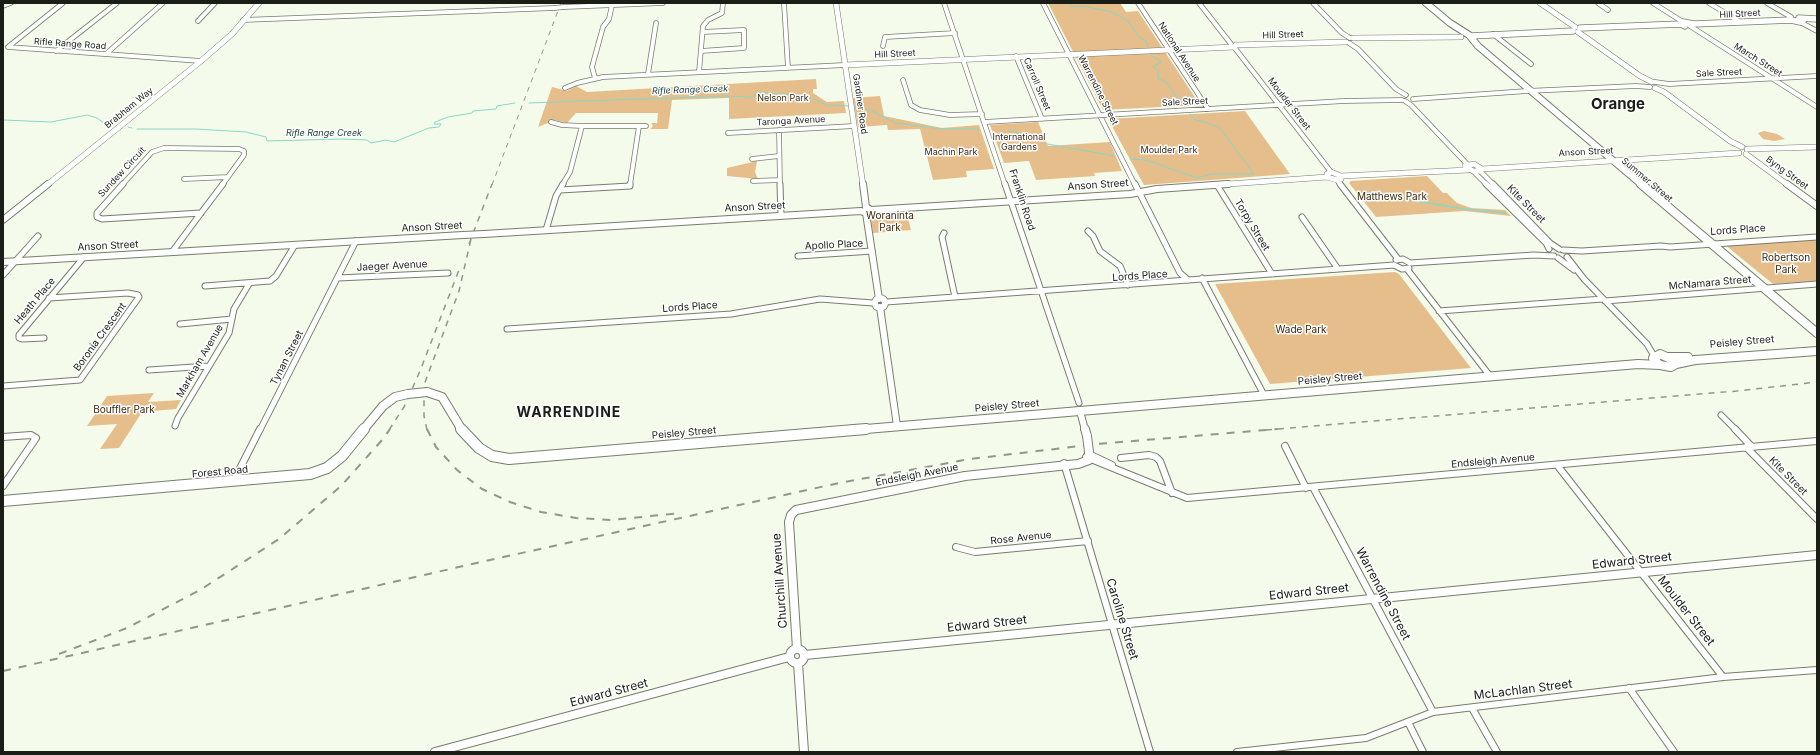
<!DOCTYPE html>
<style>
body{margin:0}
#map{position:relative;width:1820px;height:755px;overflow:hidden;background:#f4fbea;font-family:Inter,sans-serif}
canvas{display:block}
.frame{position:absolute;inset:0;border:4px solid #1b1d17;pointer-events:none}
</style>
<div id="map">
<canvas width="1820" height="755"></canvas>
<div class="frame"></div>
</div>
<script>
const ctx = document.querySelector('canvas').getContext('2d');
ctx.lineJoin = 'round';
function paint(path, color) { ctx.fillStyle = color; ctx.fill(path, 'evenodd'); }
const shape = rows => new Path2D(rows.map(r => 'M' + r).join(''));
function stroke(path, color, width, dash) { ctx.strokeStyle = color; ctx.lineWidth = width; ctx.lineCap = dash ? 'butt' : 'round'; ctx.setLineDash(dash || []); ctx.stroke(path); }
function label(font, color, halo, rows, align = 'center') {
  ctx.font = font + ' Inter,sans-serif'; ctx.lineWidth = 3; ctx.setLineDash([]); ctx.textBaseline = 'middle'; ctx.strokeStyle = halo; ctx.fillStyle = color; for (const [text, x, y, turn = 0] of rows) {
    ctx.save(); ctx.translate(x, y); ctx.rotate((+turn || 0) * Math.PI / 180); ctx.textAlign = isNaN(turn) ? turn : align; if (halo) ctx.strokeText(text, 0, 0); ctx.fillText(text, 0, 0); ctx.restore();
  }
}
const green = shape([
 [1048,3,1120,3,1126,12,1138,11,1200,105,1103,110],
 [816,79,817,89,813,89,813,93,827,102,844,101,846,113,729,119,729,98,672,100,668,129,650,129,653,126,651,123,657,123,658,113,576,113,567,123,555,120,538,127,552,87,567,91,576,86,587,92],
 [880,96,884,116,942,128,979,125,994,169,966,171,967,177,933,180,920,129,888,130,887,125,858,127,853,98],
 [1245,111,1290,174,1144,185,1108,119],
 [1038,122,1048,146,1110,142,1122,171,1094,173,1095,176,1036,180,1029,161,1004,163,990,125],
 [1764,131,1777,134,1785,139,1774,141,1763,139,1758,133],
 [757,161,755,172,758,179,727,176,727,168],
 [1427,176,1443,193,1447,193,1457,203,1471,208,1505,210,1511,216,1464,211,1376,217,1349,183,1351,181],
 [906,210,911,230,873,233,870,212],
 [1817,238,1817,281,1773,284,1724,244],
 [1395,272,1399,274,1471,368,1270,384,1215,284],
 [154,393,148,402,181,400,176,409,142,412,119,448,100,449,117,424,87,426,107,396]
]);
const streamFar1 = shape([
 [1071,3,1070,5,1072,7,1083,6,1112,12,1128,21,1138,36,1146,41,1148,49],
 [1149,53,1161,62,1153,67,1158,70,1158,79,1165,81,1184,106],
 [529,103,725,96,753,97,757,92,806,96,827,105,848,106],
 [854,107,868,109,896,123,942,129,978,129],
 [1190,114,1194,119,1219,127,1254,174],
 [3,120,51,122,87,115,97,118,108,126],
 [128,127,132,128],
 [137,129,196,129,246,132,266,137,267,141,342,139,367,140,371,143,386,140,394,142,429,128,439,127,441,124,434,124,435,122,448,117,472,113,473,111,496,109,497,106,515,103],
 [1009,131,1038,136,1047,144,1115,156],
 [1130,159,1146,160,1197,178,1212,174,1253,174]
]);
const stream = shape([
 [1364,192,1464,209,1506,213]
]);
const minorFar2 = shape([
 [63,3,8,47,201,61],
 [784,3,788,68],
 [944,3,1005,185],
 [1043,3,1135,185],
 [1138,3,1208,109],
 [1199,3,1231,44],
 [1313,3,1342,33,1350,38],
 [1598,3,1608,10],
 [1653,3,1683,22],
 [1709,3,1740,22],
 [1767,3,1791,17],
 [3,6,11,3],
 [564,7,663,3],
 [243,20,554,8],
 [198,21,215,3],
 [1800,22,1817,31],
 [1690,26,1817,107],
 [1493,34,1531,64],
 [1349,43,1358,49,1396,89,1406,95],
 [883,46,885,37,955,33],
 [1234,47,1331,172],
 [56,51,117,3],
 [701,51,744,48,744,30,703,32],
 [106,54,163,3],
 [1016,56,1042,119],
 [699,72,703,26,708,20,722,13,723,3],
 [648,74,656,23],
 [595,78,592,67,603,27,609,19,612,5],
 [903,80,911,105,920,110,950,115,982,114],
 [1655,82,1669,84,1817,76],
 [565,88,577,83,603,77,845,65],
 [1413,99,1527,91,1636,86,1650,87],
 [1405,101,1411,105,1467,164],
 [551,122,562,125,582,126,639,126,630,185],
 [985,122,1344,101,1402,100],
 [639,126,646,126],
 [779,130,780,185],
 [728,133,854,126],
 [752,159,779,156],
 [1473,171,1487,185],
 [1480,171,1494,185],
 [184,179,228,177],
 [1337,180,1341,185],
 [753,181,780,180],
 [122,185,152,152,164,148,239,149,244,151,244,155,222,185],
 [562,185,570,172,582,126]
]);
const minorFar1 = shape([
 [123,184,97,213,97,217,102,219,201,213],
 [780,184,781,216],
 [1005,184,1079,403],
 [1135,184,1180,273,1188,280],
 [1340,184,1398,259],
 [1486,184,1546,243,1549,249],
 [1493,184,1550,243,1559,249],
 [1217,185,1272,274],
 [560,190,630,186,630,184],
 [201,213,223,184],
 [1302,217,1338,269],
 [546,230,556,196,563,184],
 [1088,231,1093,236,1100,251,1120,266,1128,285],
 [944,233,942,237,955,297],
 [1563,250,1582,251,1661,246,1670,247,1817,237],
 [172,252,201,213],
 [798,256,872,251],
 [1567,257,1584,279,1647,344,1654,356],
 [1558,258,1574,270],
 [1396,260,1403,259,1410,263],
 [1410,263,1534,255,1554,256],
 [1394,265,1402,269,1409,268],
 [1407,269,1490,376],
 [3,275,38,236],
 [338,278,448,273],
 [1202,278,1264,395],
 [205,286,270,281,276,276,295,245],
 [1605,301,1817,284],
 [886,302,1394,265],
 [1439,311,1603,299],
 [180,324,232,319],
 [507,329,731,314,820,299,873,303],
 [44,338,22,339,19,338,19,335,84,257],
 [149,370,209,366],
 [3,386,80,380,139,297,138,295,128,293,49,298],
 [1721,415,1736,430],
 [175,426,178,418,229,333,234,309,249,284],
 [260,430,356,241]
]);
const minor = shape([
 [1735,429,1752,447],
 [3,437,31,435,36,438,3,486],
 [1285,446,1306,488],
 [1746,447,1817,519],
 [1089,454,1112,465],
 [1086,457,1187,498,1817,441],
 [1121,458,1149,455,1156,457,1160,461,1172,493],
 [1064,463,1150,752],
 [1557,465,1723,677],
 [233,482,260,429],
 [1313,487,1433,712],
 [956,547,975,552,1088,541],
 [1629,688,1674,752],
 [1472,708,1497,752],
 [1408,722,1423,752],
 [1237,752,1366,738,1433,712,1723,677,1817,670]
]);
const tertiaryFar2 = shape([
 [836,3,863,185],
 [1540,3,1575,27],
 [1578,32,1640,76,1652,82],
 [1353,38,1461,37],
 [1236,45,1346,42],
 [845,65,1234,47,1236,45],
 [1655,88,1664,92,1730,141,1742,147],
 [1747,149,1817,147],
 [1746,154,1788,185],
 [1465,166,1474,164,1482,169],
 [1465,166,1473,171,1480,171,1482,169],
 [1482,169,1739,153],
 [1341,176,1468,170],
 [1327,177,1337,180,1341,179,1341,176],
 [1327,177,1327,174,1331,172,1341,176],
 [47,185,201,61,232,34,259,3],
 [1214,185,1327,177]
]);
const tertiaryFar1 = shape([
 [863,184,866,207],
 [1787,184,1817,206],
 [866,207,871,210,1130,194,1157,189,1228,184],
 [866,213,879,299],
 [3,220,48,184],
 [484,234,861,211,866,213],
 [3,262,463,235],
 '875 303a5 5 0 1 1 10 0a5 5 0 1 1-10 0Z',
 [880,307,897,426],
 [1080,411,1085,430]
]);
const tertiary = shape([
 [1085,429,1087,436],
 '790 656a7 7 0 1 1 14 0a7 7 0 1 1-14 0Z',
 [797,649,789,522,791,515,796,510,965,476,1078,464,1089,460,1089,452],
 [805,655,1817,555],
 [798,663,804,752],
 [435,752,789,657]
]);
const secondaryFar2 = shape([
 [1799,18,1817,19],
 [1681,24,1683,22,1694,24,1791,20,1800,22,1803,21,1802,19],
 [1580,28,1681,24,1685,26],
 [1470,36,1573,31]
]);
const secondaryFar1 = shape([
 [1669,357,1688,357],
 [1653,358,1660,365,1671,367,1676,364,1695,360,1817,351],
 [1653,358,1660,354,1673,360],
 [427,392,442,397,462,430],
 [363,430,383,406,395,397,408,394],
 [854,430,1638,364,1660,365]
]);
const secondary = shape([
 [461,429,479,448,492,456,509,459,866,429],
 [3,501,310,474,327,468,342,456,364,429]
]);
const trunkFar1 = shape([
 [1426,3,1450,23,1469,35,1478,46,1642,185]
]);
const trunk = shape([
 [1641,184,1817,333]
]);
const railFar2 = shape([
 [492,185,561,3]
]);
const railFar1 = shape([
 [469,244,492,184],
 [389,430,404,407,420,371,459,270],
 [427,430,424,416,424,385,459,291,471,239],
 [1266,430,1737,391,1817,382]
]);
const rail = shape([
 [427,429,436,447,457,470,482,489,510,502,541,512,576,518,611,520,681,513],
 [59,654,127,628,200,590,279,539,341,486,383,439,390,429],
 [3,671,481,562,839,483,970,459,1097,444,1278,429]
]);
const minorBridge = shape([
 [554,8,564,7]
]);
const tertiaryBridgeFar1 = shape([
 [463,235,484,234]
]);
const tertiaryBridge = shape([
 [1087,436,1089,452]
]);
const secondaryBridge = shape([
 [408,394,427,392]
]);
const farStreetnames = [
 ["Hill Street",1740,14,-3],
 ["Hill Street",1283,35,-2],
 ["Rifle Range Road",70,44,4],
 ["National Avenue",1179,52,57],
 ["Hill Street",895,54,-3],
 ["March Street",1758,60,32],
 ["Sale Street",1719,73,-3],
 ["Carroll Street",1037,84,67],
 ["Warrendine Street",1098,90,63],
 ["Sale Street",1185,102,-3],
 ["Gardiner Road",860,104,82],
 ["Moulder Street",1289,104,52],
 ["Brabham Way",129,108,-39],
 ["Taronga Avenue",791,121,-3],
 ["Anson Street",1586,152,-3],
 ["Sundew Circuit",122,172,-47],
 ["Byng Street",1787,173,36],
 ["Summer Street",1647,180,40]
];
const farWaternames = [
 ["Rifle Range Creek",690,90,-2],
 ["Rifle Range Creek",324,133]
];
const farParknames = [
 ["Nelson Park",783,98],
 ["International",1019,137],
 ["Gardens",1019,147],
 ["Moulder Park",1169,150],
 ["Machin Park",951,152]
];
const streetNames = [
 ["Anson Street",1098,185,-4],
 ["Franklin Road",1022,200,72],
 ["Kite Street",1526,204,45],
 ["Anson Street",755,207,-3],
 ["Torpy Street",1252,225,59],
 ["Anson Street",432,227,-3],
 ["Lords Place",1738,230,-4],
 ["Apollo Place",834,245,-3],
 ["Anson Street",108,246,-3],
 ["Jaeger Avenue",392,266,-3],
 ["Lords Place",1140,276,-4],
 ["McNamara Street",1710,283,-5],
 ["Heath Place",35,301,-50],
 ["Lords Place",690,307,-4],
 ["Boronia Crescent",100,337,-54],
 ["Peisley Street",1742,342,-5],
 ["Tynan Street",287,358,-63],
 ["Markham Avenue",200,361,-60],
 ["Peisley Street",1330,379,-5],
 ["Peisley Street",1007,406,-5],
 ["Peisley Street",684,433,-5],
 ["Endsleigh Avenue",1493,461,-5],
 ["Forest Road",220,472,-5],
 ["Endsleigh Avenue",917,475,-11],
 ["Kite Street",1788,476,45],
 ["Rose Avenue",1021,538,-6]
];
const parkNames = [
 ["Matthews Park",1392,197],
 ["Woraninta",890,216],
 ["Park",890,228],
 ["Robertson",1786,258],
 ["Park",1786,270],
 ["Wade Park",1301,330],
 ["Bouffler Park",124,410]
];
const nearStreetnames = [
 ["Edward Street",1632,561,-6],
 ["Churchill Avenue",780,581,-94],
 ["Edward Street",1309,592,-6],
 ["Warrendine Street",1383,594,62],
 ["Moulder Street",1686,611,52],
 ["Caroline Street",1122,619,73],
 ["Edward Street",987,624,-6],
 ["McLachlan Street",1523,690,-7],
 ["Edward Street",609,693,-15]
];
const districtNames = [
 ["WARRENDINE",569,413]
];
const farTownnames = [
 ["Orange",1618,104]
];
paint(green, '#e6be8b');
stroke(streamFar1, '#88d7c7', 1);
stroke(stream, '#88d7c7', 1.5);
stroke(minorFar2, '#777d6e', 5.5);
stroke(minorFar1, '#777d6e', 7);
stroke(minor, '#777d6e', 8);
stroke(tertiaryFar2, '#777d6e', 6);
stroke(tertiaryFar1, '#777d6e', 8);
stroke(tertiary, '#777d6e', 10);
stroke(secondaryFar2, '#777d6e', 7);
stroke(secondaryFar1, '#777d6e', 10);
stroke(secondary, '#777d6e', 12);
stroke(trunkFar1, '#777d6e', 8);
stroke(trunk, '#777d6e', 10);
stroke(minorFar2, '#fff', 4);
stroke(minorFar1, '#fff', 5);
stroke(minor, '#fff', 6);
stroke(tertiaryFar2, '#fff', 5);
stroke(tertiaryFar1, '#fff', 6);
stroke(tertiary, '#fff', 8);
stroke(secondaryFar2, '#fff', 5.5);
stroke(secondaryFar1, '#fff', 8);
stroke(secondary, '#fff', 10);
stroke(trunkFar1, '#fff', 6);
stroke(trunk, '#fff', 8);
stroke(railFar2, '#92978b', 1, [5, 5]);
stroke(railFar1, '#92978b', 1.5, [6, 6]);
stroke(rail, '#92978b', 2, [8, 8]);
stroke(minorBridge, '#777d6e', 5.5, []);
stroke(tertiaryBridgeFar1, '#777d6e', 8, []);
stroke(tertiaryBridge, '#777d6e', 10, []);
stroke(secondaryBridge, '#777d6e', 10, []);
stroke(minorBridge, '#fff', 4);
stroke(tertiaryBridgeFar1, '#fff', 6);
stroke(tertiaryBridge, '#fff', 8);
stroke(secondaryBridge, '#fff', 8);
label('9px', '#1b1d17', '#fff', farStreetnames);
label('italic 9px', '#153b34', '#fff', farWaternames);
label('9px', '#38270f', '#fff', farParknames);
label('10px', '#1b1d17', '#fff', streetNames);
label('10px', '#38270f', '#fff', parkNames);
label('12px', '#1b1d17', '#fff', nearStreetnames);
ctx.letterSpacing = '1px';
label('bold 14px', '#1b1d17', '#fff', districtNames);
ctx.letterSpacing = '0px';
label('bold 15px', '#1b1d17', '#fff', farTownnames);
</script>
